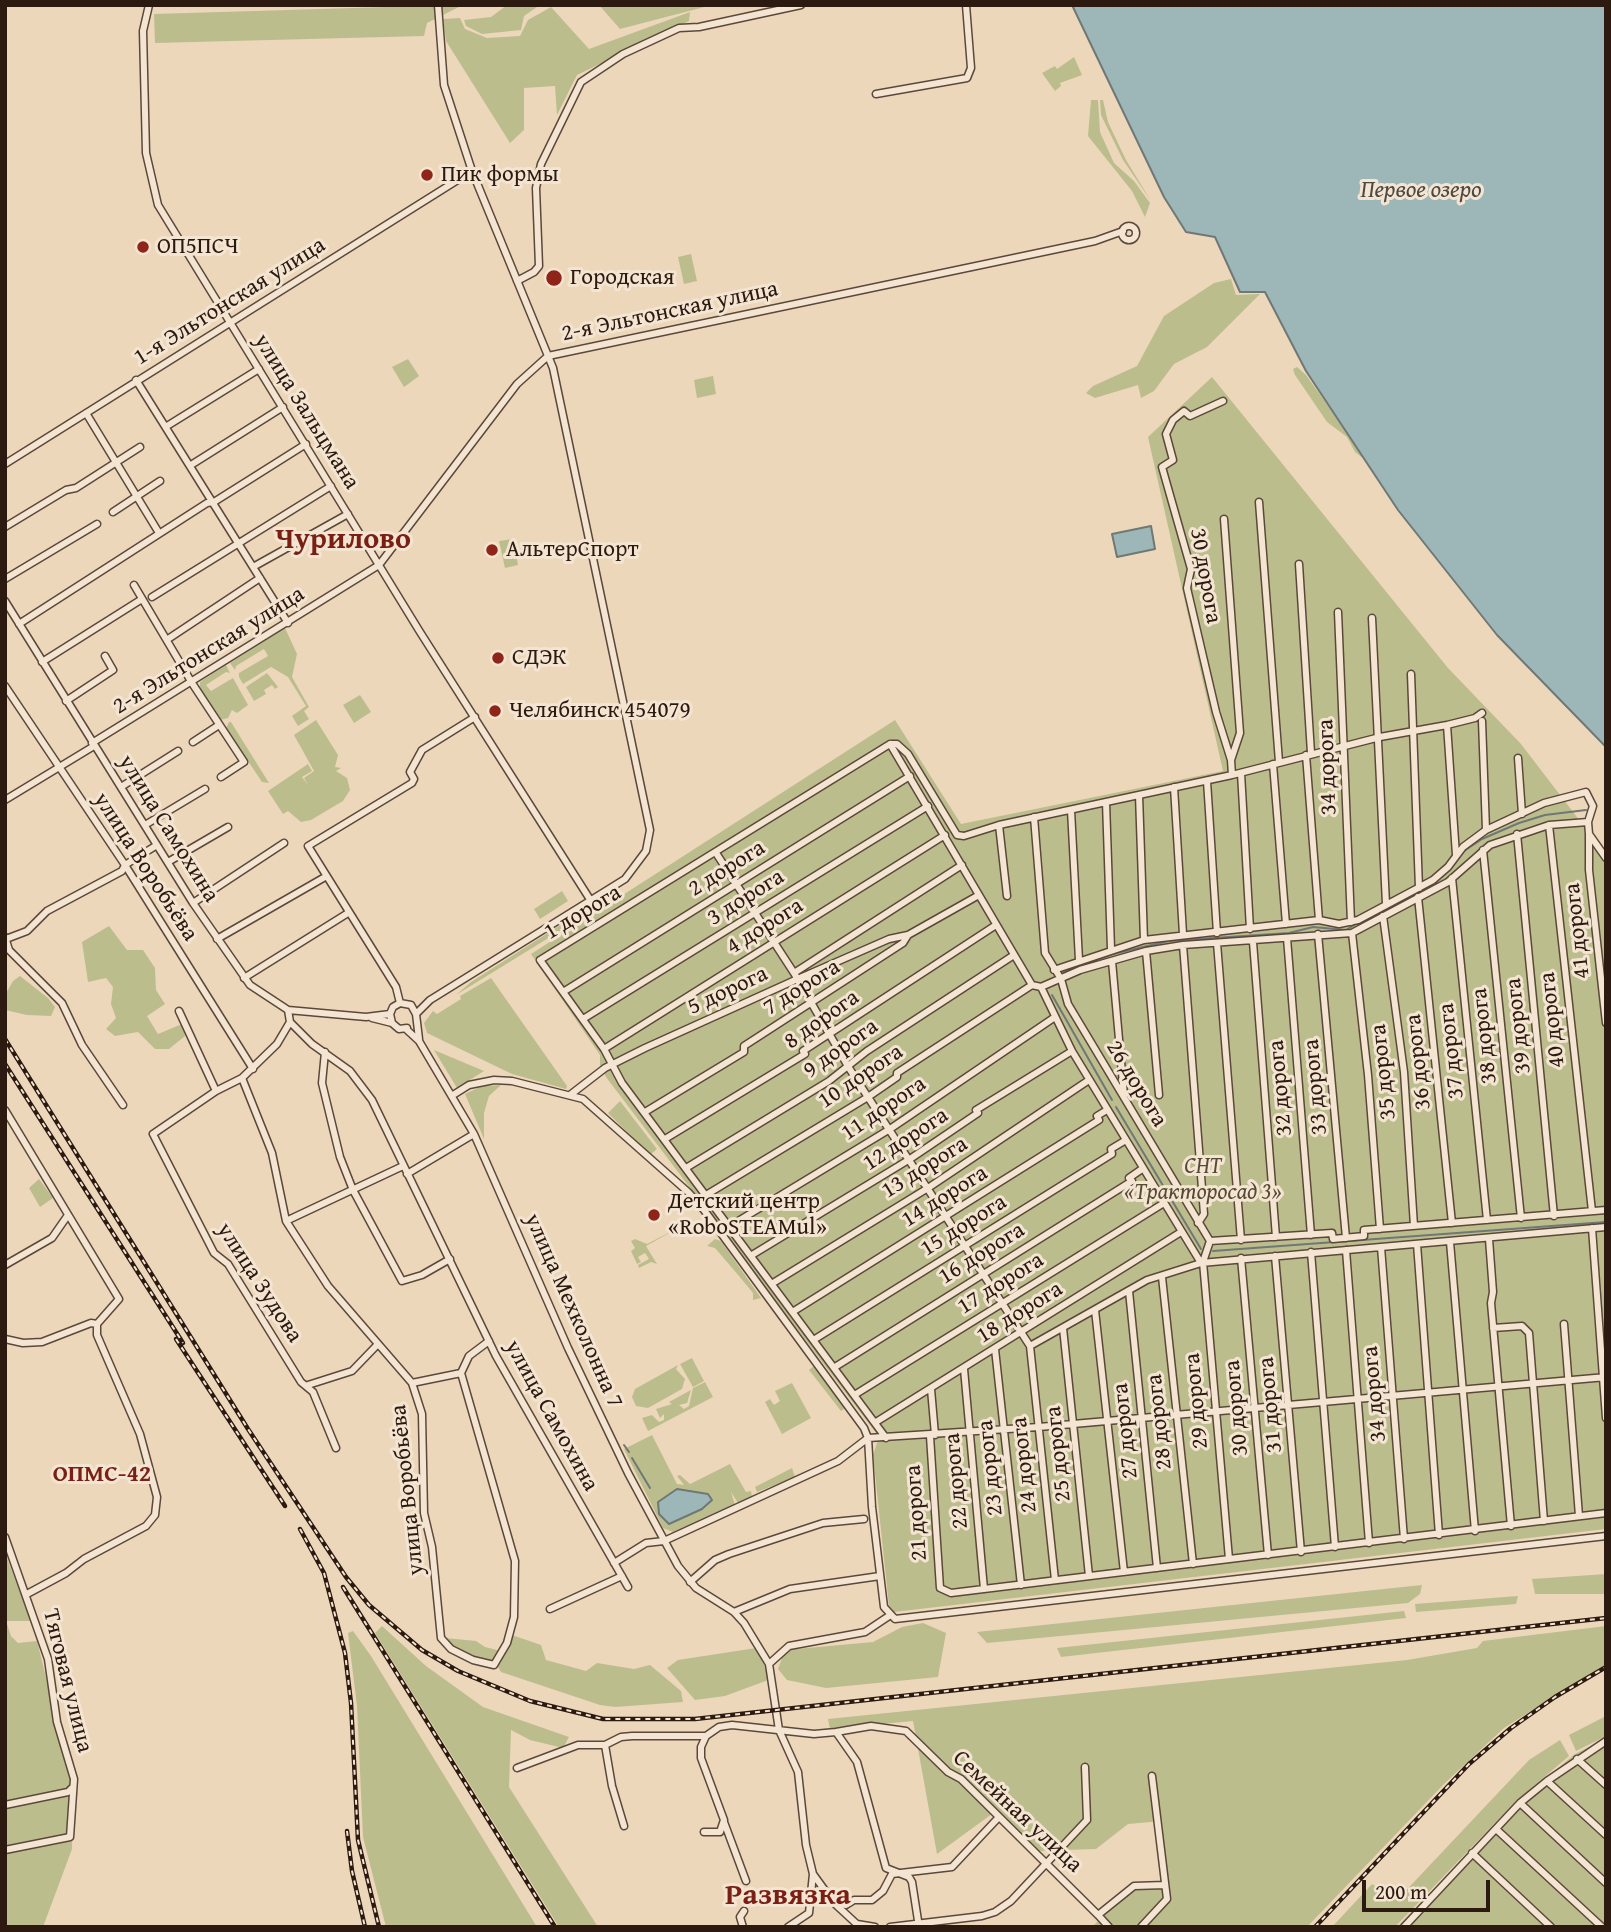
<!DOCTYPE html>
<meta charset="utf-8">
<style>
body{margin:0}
#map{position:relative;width:1611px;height:1932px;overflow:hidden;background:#edd7ba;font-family:"Gentium Book Plus",serif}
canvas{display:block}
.frame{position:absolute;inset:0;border:7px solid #2c190f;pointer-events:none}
.scale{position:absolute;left:1362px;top:1880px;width:128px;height:32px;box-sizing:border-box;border:4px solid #2c190f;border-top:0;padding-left:9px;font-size:21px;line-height:24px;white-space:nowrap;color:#2c190f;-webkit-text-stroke:5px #f3e5d2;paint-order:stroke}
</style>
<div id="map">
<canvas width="1611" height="1932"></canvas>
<div class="frame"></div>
<div class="scale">200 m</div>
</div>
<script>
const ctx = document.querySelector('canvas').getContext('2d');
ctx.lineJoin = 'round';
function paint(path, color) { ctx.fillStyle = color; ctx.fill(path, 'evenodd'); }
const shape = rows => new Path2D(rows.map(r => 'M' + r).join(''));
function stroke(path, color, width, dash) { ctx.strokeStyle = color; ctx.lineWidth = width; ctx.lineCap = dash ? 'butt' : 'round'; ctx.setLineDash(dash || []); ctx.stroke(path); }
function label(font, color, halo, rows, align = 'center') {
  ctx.font = font + ' "Gentium Book Plus",serif'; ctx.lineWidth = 6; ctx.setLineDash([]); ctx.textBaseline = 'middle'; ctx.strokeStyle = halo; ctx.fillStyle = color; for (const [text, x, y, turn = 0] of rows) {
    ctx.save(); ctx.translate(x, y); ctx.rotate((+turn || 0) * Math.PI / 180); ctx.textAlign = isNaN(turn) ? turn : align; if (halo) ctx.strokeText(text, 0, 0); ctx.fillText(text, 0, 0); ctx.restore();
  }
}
const green = shape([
 [310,5,463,5,427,23,424,36,155,43,154,14,386,7],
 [507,5,540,5,524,16,521,30,482,34,466,26,464,20,491,17],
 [599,5,712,5,620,29],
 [551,7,589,49,690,12,689,21,577,75,557,115,555,86,524,88,524,130,510,143,446,41,443,19,460,18,465,29,487,38,520,36,528,20],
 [1074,57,1082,75,1060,83,1061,86,1055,91,1042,73,1055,66,1057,69],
 [1091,100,1098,100,1100,132,1114,163,1134,181,1150,203,1145,217,1132,191,1088,136],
 [1100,100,1103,100,1108,122,1126,160,1151,201,1123,160,1101,115],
 [691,254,697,281,684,284,678,257],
 [1231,279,1236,295,1260,294,1207,347,1174,364,1154,391,1141,398,1138,385,1095,398,1086,393,1093,386,1137,366,1164,316,1214,283],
 [408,359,419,376,404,387,392,367],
 [1297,367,1306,375,1369,463,1355,452,1347,437,1327,422,1295,375,1293,369],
 [713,376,716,394,697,398,694,380],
 [1212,377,1448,668,1521,744,1606,855,1606,1529,894,1612,889,1606,873,1455,879,1437,606,1077,600,1065,600,1055,531,954,895,720,961,824,1223,771,1148,437],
 [513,539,518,565,505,568,499,541],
 [285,628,297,654,292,677,309,707,304,711,309,719,298,726,292,716,306,706,288,677,271,667,243,684,239,677,239,673,268,656,264,649,236,666,235,670,230,663],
 [226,665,230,673,226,672,206,685,211,691,233,678,248,705,237,713,232,710,228,718,220,720,200,688,200,682],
 [267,673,278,687,275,689,272,685,264,690,266,694,254,701,246,687],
 [360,695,371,712,354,723,343,705],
 [316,720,338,755,335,767,341,768,336,771,347,778,350,790,343,801,311,820,301,822,288,811,283,814,268,791,308,764,312,771,302,777,308,785,304,778,314,771,294,735],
 [229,722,231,722,269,783,262,782,226,728],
 [562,891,568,901,540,919,534,909],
 [598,901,602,905,456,995,471,982],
 [109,926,127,950,143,950,155,968,156,990,165,1004,147,1016,158,1034,182,1024,185,1036,169,1049,155,1049,138,1032,115,1036,106,1029,116,1018,111,1004,113,987,106,978,88,982,82,942],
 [20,976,48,998,55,1007,51,1016,27,1015,5,1010,5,995,13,981],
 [491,978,567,1086,566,1089,512,1074,427,1033,424,1023,433,1011,437,1014,461,999,460,996],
 [434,1050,484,1071,457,1088],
 [501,1085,489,1096,484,1113,484,1139,465,1094,482,1086],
 [620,1101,657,1149,650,1155,608,1113],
 [39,1179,53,1198,40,1207,29,1188],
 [682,1226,646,1246,657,1264,651,1262,639,1268,638,1265,649,1259,645,1253,638,1257,641,1262,637,1264,631,1251,635,1248,631,1241,635,1239,647,1244],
 [715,1239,721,1241,761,1298,753,1300,753,1293,739,1276,715,1248,707,1246],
 [692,1358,704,1381,693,1387,680,1364],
 [678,1365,676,1369,685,1379,682,1389,648,1408,636,1406,632,1397,635,1389],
 [814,1366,847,1407,841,1411,809,1370],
 [705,1382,713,1397,648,1431,642,1418,652,1415,659,1422,664,1420,664,1414,660,1418,656,1409,672,1404,669,1402,691,1390,687,1403,679,1405,684,1409,689,1406,693,1388],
 [792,1383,811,1418,782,1434,765,1402,770,1399,774,1405,780,1401,775,1391],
 [652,1435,677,1484,684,1485,677,1476,680,1475,690,1484,730,1464,746,1492,751,1491,752,1497,738,1503,731,1492,735,1505,673,1532,663,1528,624,1449],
 [792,1468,795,1477,757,1492,755,1487],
 [5,1553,31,1621,6,1621,11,1636,18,1643,37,1641,73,1787,72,1849,43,1927,5,1927],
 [1606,1574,1606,1594,1535,1594,1532,1579],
 [1422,1585,1420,1594,1408,1603,987,1643,977,1632],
 [1518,1596,1516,1604,1416,1612,1415,1604],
 [1404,1611,1406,1618,1061,1657,1057,1648],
 [923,1623,946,1633,938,1677,826,1688,787,1680,778,1669,785,1650,873,1642,902,1627],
 [382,1626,426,1666,483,1707,569,1737,563,1748,530,1740,511,1730,509,1787,598,1927,559,1927,375,1633],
 [1606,1626,1606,1664,1504,1728,1444,1784,1307,1927,1092,1927,1134,1886,1166,1884,1162,1821,1128,1824,1096,1849,1036,1851,996,1811,937,1854,913,1721,830,1729,828,1719,1407,1660,1477,1648,1483,1641],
 [353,1631,371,1656,537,1927,386,1927,363,1837,357,1706,348,1633],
 [512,1635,541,1645,546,1660,586,1671,597,1663,634,1669,650,1665,681,1691,683,1702,615,1707,600,1705,501,1672,495,1662,481,1663,447,1644,445,1638,476,1641,485,1647,505,1652],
 [756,1648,771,1679,725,1696,695,1700,667,1668,678,1660],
 [1606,1716,1606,1736,1576,1751,1569,1735],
 [1606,1738,1606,1927,1397,1927,1517,1802,1575,1754],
 [1560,1740,1569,1756,1516,1801,1395,1927,1332,1927,1372,1884,1397,1900,1529,1760]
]);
const water = shape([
 [1072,5,1606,5,1606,747,1497,635,1398,510,1306,371,1265,292,1240,292,1215,237,1186,232,1164,197,1072,5],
 [1151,526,1155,549,1117,557,1112,534,1151,526],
 [677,1489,708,1494,712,1500,702,1509,669,1524,659,1514,658,1502,677,1489]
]);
const stream = shape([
 [1464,851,1482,839,1519,823,1545,815,1586,810],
 [1061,972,1113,954,1169,941,1289,933,1313,927,1346,930,1359,922],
 [1052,995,1112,1100],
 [1116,1107,1201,1249],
 [1213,1251,1606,1222],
 [624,1445,629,1452],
 [632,1458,650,1488]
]);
const minor = shape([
 [149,5,143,31,146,153,158,205,420,632,591,901],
 [876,94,967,78,971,68,966,5],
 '1122 233a7 7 0 1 1 14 0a7 7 0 1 1-14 0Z',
 [517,281,534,272,539,266,536,188,541,164,581,82,623,54,679,28,699,27,801,5],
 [136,380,288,623],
 [1223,401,1190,416,1184,411,1173,420,1166,434,1173,460,1162,467,1191,569,1187,588,1216,712,1231,760],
 [86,413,159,533],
 [167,426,259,369],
 [5,464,472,171],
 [191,465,283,407],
 [1259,502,1279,762],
 [113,512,160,481],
 [1224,519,1240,733,1231,760,1232,775],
 [5,527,66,490,76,488,140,447],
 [1299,564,1311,753],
 [253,567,348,514],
 [5,579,97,524],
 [134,585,192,683,244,762,221,777],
 [152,597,331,486],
 [5,601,193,903,250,985,288,1010,366,1017,390,1014],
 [1338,612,1351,922],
 [1372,618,1386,904],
 [19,624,207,503,214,502,306,444],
 [168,639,260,578],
 [42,662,142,599],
 [1411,674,1419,888],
 [5,686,125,865,253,1069],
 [66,701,113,670,105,656],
 [1482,721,1486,830],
 [1447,725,1456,855],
 [193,742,219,725],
 [92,743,379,565,517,384,548,356,1095,241,1123,231],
 [890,744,897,744,908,754,957,835,964,836,999,825,1232,775,1380,737,1447,725,1475,718,1482,713],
 [1306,755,1319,920],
 [1518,758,1522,814],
 [1273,764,1286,924],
 [1241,773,1250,929],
 [1207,781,1217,933],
 [121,787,178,751],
 [1174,787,1183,934],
 [1139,795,1144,940],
 [5,800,94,746],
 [1106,802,1111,949],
 [1071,810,1079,960],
 [1034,817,1045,953,1061,979,1068,1004,1210,1241],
 [145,825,205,789],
 [999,825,1007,896],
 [1549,825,1592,1211],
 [1517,834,1554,1216],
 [1589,834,1589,870,1606,1023],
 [1483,850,1521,1218],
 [716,853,794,973,849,1068,1030,1346,1055,1580],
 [168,862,228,827],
 [1452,878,1487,1220],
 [1418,897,1452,1223],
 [193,903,284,843],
 [1383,916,1404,1072,1414,1226],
 [1352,933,1368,1075,1380,1229],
 [1318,934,1346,1238],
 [5,937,9,950,62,1003,82,1045,123,1105],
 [1287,938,1311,1235],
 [6,939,27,931,47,911,122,871,125,865,157,845],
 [217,939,325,877],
 [1253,942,1276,1237],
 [1217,943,1241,1240],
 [1183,945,1204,1214,1198,1223],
 [1146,951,1159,1095],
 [1112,961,1124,1095],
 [1054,970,1144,940,1319,920,1339,924,1358,920,1433,880,1448,867,1463,847,1486,830,1544,803,1586,792,1593,806,1588,822],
 [794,973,962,865],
 [244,978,348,913],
 [1041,987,1080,970,1146,951,1183,945,1352,933,1448,882,1490,845,1549,825,1588,822,1589,834,1606,858],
 [563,992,910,776],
 [400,1003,396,987,308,846,412,783,414,779,410,772,422,750,475,717],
 [288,1010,290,1022,312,1044,350,1071,372,1100,496,1356,628,1587],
 [179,1011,216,1091],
 [416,1014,430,1000,625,879,646,851,650,830,553,368,472,171,444,85,438,5],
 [372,1018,392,1023,399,1029,407,1028],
 [583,1019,928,806],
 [290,1022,277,1044,242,1078,216,1091,153,1134,214,1253,228,1264,301,1382,313,1392,336,1448],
 [392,1023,390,1014,393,1007,400,1003,411,1005,416,1014,419,1039],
 [406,1029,419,1041,474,1134,568,1348,628,1473,678,1566,696,1588,734,1612,744,1623,769,1664,779,1730,798,1772,806,1845,813,1874,809,1913,788,1927],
 [604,1049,945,835],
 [325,1052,322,1083,340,1157,353,1190,402,1281,422,1275,450,1259],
 [242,1078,272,1153,286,1221,328,1286,412,1383,422,1414,424,1513,432,1547,441,1638,451,1649,473,1660,494,1665,507,1643,514,1617,515,1561,461,1373,469,1356,489,1341],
 [453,1095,469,1085,494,1080,512,1081,583,1099,688,1192,704,1210,864,1428,868,1438,872,1507,884,1607,895,1619,1606,1536],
 [570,1095,605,1068,645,1048,793,981,889,939,908,935],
 [5,1110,119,1299,97,1324,97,1335,140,1434,157,1497,155,1515,146,1526,84,1559,66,1573,27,1594],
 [645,1112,744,1052,744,1046,903,943,908,935,979,895],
 [665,1139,805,1054,803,1051,996,925],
 [686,1168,829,1081,867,1051,1014,955],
 [407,1174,474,1134],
 [706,1195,868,1097,897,1077,897,1073,1032,985],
 [286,1221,403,1166],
 [730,1226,890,1129,1055,1017],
 [1592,1228,1606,1418],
 [1489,1239,1493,1292,1491,1303,1511,1526],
 [1210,1241,1332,1233,1333,1239,1364,1236,1364,1230,1606,1210],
 [1210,1241,1203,1262,1229,1559],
 [1450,1242,1475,1531],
 [1417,1244,1439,1535],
 [1381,1247,1404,1539],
 [1346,1250,1369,1543],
 [1311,1252,1335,1547],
 [752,1255,910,1159,978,1113,976,1110,1072,1051],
 [1275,1256,1301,1552],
 [1241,1258,1268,1555],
 [5,1265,52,1238,68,1215],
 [1162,1277,1193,1564],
 [773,1283,928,1188,1089,1080],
 [1129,1291,1157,1568],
 [1095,1310,1124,1572],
 [794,1311,1099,1120,1097,1116,1107,1110],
 [1564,1324,1579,1516],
 [1063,1328,1089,1576],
 [1493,1328,1522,1326,1529,1333,1544,1521],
 [5,1339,23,1343,42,1342,91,1323,97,1324],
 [815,1339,1112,1154,1111,1149,1126,1140],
 [1030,1346,1147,1280,1201,1263],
 [995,1349,1021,1585],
 [835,1367,1132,1181,1129,1178,1142,1169],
 [964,1369,984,1589],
 [412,1383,461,1373],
 [308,1385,352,1371,378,1344],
 [931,1389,935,1435],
 [856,1394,1164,1203],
 [876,1422,1181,1232],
 [930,1436,940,1588,951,1593,1606,1513],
 [868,1438,1039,1427,1606,1377],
 [886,1438,622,1083,604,1049,540,960,890,744,1032,985,1041,987,1072,1051,1201,1263,1606,1227],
 [5,1537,48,1659,57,1722,74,1779,70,1837,5,1850],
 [614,1563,646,1543,664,1541,838,1461,868,1438],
 [690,1582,715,1560,729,1554,823,1523,864,1519],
 [550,1609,622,1576],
 [734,1612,790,1589,880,1576],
 [769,1664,789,1646,865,1632,889,1616],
 [836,1732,871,1726,906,1731,948,1772,961,1779,1098,1915,1134,1886,1165,1885],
 [1577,1759,1606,1785],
 [517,1768,578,1745,605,1745],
 [1547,1781,1606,1835],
 [1520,1803,1606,1883],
 [5,1805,68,1792,73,1787],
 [724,1822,746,1881],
 [624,1826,612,1786,605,1745,621,1737,632,1736,706,1736],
 [1496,1829,1602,1927],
 [704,1832,720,1832,724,1820,701,1758,701,1747,706,1736,719,1727,732,1725,814,1734,836,1732,857,1762,886,1868,909,1877,912,1882,919,1927],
 [1472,1853,1551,1927],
 [813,1874,834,1903,860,1927],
 [832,1901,846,1905,854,1900,872,1900,883,1891,892,1874,952,1867,999,1817],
 [1098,1915,1109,1927],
 [857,1924,875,1927],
 [743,1927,740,1917,744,1911],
 [890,1927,982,1916,995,1912,1011,1901,1087,1820,1085,1767],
 [1141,1927,1167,1899,1152,1776],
 [1404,1927,1520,1803,1547,1781,1606,1741]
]);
const rail = shape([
 [5,1039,248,1429,346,1577,369,1605,422,1650,458,1671,530,1701,603,1719,695,1719,1606,1618],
 [5,1064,183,1343],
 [176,1339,285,1506],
 [300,1529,324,1573,345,1653,351,1703,358,1840,379,1927],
 [343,1587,555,1927],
 [347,1831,352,1871,365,1927],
 [1315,1927,1469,1764,1511,1728,1555,1697,1606,1667]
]);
const markers = [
 [427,175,7,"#8f2418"],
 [143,247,7,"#8f2418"],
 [554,278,9,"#8f2418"],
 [492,550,7,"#8f2418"],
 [498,658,7,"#8f2418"],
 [495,711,7,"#8f2418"],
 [654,1215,7,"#8f2418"]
];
const poiNames = [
 ["Пик формы",441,175],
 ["ОП5ПСЧ",157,247],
 ["Городская",570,278],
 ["АльтерСпорт",506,550],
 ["СДЭК",512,658],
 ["Челябинск 454079",509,711],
 ["Детский центр",668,1202],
 ["«RoboSTEAMul»",668,1228]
];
const streetNames = [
 ["1-я Эльтонская улица",230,302,-32],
 ["2-я Эльтонская улица",670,312,-12],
 ["улица Зальцмана",306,412,58],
 ["30 дорога",1205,576,80],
 ["2-я Эльтонская улица",209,651,-32],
 ["34 дорога",1328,767,-92],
 ["улица Самохина",168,829,58],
 ["улица Воробьёва",145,867,57],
 ["2 дорога",727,869,-32],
 ["3 дорога",746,898,-32],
 ["1 дорога",583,913,-31],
 ["4 дорога",765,927,-32],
 ["41 дорога",1578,931,-96],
 ["7 дорога",802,988,-32],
 ["5 дорога",728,991,-25],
 ["8 дорога",822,1020,-35],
 ["40 дорога",1553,1020,-96],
 ["39 дорога",1519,1026,-96],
 ["38 дорога",1485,1036,-96],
 ["9 дорога",841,1049,-35],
 ["37 дорога",1452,1051,-96],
 ["36 дорога",1419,1062,-96],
 ["35 дорога",1384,1072,-96],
 ["10 дорога",861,1077,-34],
 ["26 дорога",1136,1084,59],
 ["33 дорога",1316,1087,-95],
 ["32 дорога",1281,1088,-95],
 ["11 дорога",884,1109,-34],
 ["12 дорога",906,1140,-33],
 ["13 дорога",925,1168,-32],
 ["14 дорога",945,1197,-32],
 ["15 дорога",964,1226,-32],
 ["16 дорога",982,1254,-32],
 ["улица Зудова",259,1283,57],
 ["17 дорога",1001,1284,-32],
 ["улица Мехколонна 7",573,1311,66],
 ["18 дорога",1020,1313,-32],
 ["34 дорога",1375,1394,-95],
 ["29 дорога",1197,1401,-95],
 ["31 дорога",1271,1405,-95],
 ["30 дорога",1237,1408,-95],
 ["улица Самохина",551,1416,61],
 ["28 дорога",1160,1422,-96],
 ["27 дорога",1126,1431,-96],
 ["25 дорога",1059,1454,-96],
 ["24 дорога",1025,1465,-96],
 ["23 дорога",991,1468,-96],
 ["22 дорога",957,1481,-95],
 ["улица Воробьёва",408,1490,-96],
 ["21 дорога",917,1513,-94],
 ["Тяговая улица",67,1681,76],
 ["Семейная улица",1017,1812,43]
];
const parkNames = [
 ["СНТ",1203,1167],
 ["«Тракторосад 3»",1203,1193]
];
const waterNames = [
 ["Первое озеро",1421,191]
];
const neighbourhoodNames = [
 ["ОПМС-42",102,1475]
];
const districtNames = [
 ["Чурилово",343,540],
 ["Развязка",788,1896]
];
paint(green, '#bcbd8d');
paint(water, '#9db7b9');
stroke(water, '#707875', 2);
stroke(stream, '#707875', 2);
stroke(minor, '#5c483a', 9);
stroke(minor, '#f3e5d2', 6);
stroke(rail, '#2c190f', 4.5);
stroke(rail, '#f3e5d2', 2, [5]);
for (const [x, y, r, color] of markers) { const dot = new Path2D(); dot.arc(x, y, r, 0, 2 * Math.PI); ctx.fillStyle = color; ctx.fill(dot); stroke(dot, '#f3e5d2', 2.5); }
label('23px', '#2c190f', '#f3e5d2', poiNames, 'left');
label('23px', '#2c190f', '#f3e5d2', streetNames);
label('italic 23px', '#574a35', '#f3e5d2', parkNames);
label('italic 24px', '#4e4842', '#f3e5d2', waterNames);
label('bold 24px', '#7a1f14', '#f3e5d2', neighbourhoodNames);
label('bold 30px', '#7a1f14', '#f3e5d2', districtNames);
</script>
